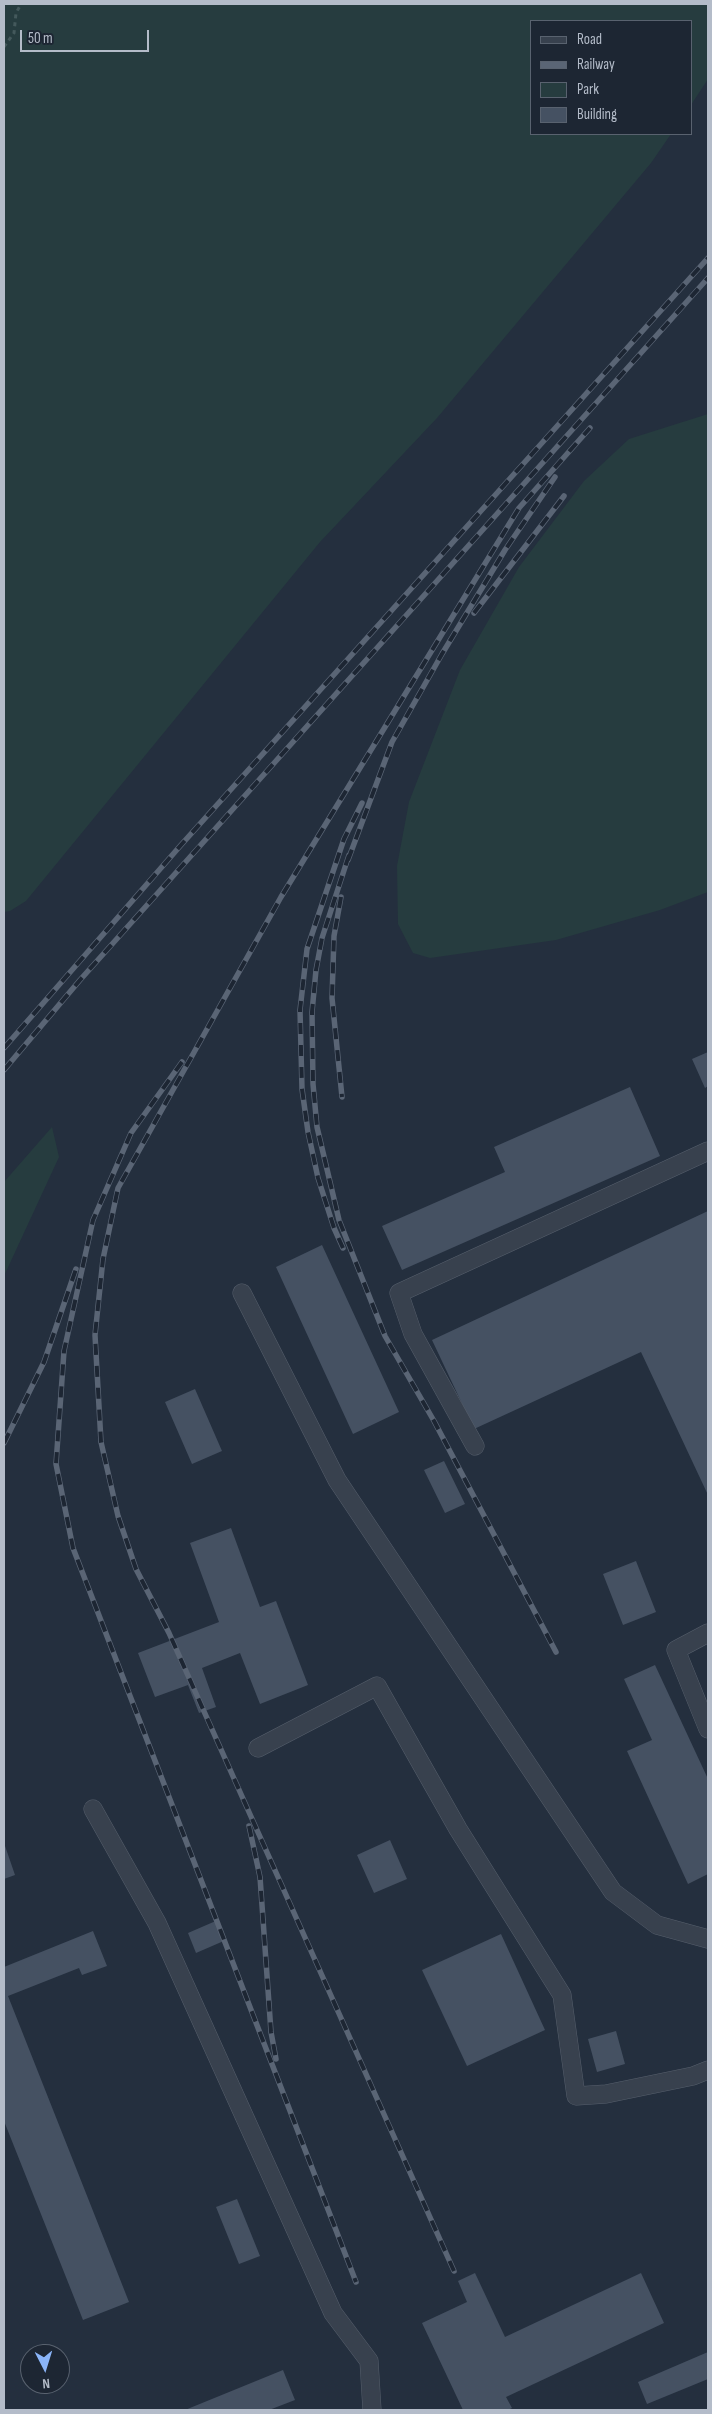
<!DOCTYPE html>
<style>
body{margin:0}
#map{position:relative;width:712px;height:2414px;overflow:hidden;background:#242f3e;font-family:"Sofia Sans Condensed",sans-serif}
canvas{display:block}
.frame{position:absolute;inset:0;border:5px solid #b4bcc9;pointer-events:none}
.legend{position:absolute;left:530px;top:20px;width:162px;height:115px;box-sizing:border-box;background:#1d2633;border:1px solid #59626f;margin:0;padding:6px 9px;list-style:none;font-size:15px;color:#b4bcc9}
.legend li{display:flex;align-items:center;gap:10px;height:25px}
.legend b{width:25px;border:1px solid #59626f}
.north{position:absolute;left:20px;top:2344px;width:50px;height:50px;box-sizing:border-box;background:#1d2633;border:1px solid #59626f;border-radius:50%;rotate:175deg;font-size:14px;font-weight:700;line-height:20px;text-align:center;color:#b4bcc9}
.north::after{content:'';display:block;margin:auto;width:18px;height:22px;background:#8ab4f8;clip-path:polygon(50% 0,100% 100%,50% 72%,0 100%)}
.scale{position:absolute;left:20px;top:30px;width:129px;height:22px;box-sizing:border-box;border:2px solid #b4bcc9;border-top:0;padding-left:6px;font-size:15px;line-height:18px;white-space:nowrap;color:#b4bcc9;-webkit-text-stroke:4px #1d2633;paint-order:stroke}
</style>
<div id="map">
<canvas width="712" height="2414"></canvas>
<div class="frame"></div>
<ul class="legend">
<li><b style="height:6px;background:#38414e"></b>Road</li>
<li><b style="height:6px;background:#5a6575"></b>Railway</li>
<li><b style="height:14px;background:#263c3f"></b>Park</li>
<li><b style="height:14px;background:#455162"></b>Building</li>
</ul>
<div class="north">N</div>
<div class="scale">50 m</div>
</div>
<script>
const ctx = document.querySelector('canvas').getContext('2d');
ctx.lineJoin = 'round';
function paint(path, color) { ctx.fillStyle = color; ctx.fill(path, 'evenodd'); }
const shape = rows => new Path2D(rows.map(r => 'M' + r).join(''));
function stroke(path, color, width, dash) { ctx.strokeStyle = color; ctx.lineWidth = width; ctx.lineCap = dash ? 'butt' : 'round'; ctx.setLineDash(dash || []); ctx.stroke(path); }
const green = shape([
 [4,4,708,4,708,79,691,105,691,21,531,21,531,134,671,134,651,163,437,418,320,542,26,901,10,911,4,912],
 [708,414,708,892,660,910,556,940,430,958,413,953,398,924,397,866,409,802,460,670,519,567,584,481,629,439],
 [52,1127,59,1157,4,1276,4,1182]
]);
const building = shape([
 [708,1052,708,1086,705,1088,692,1059],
 [630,1087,660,1156,402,1270,382,1226,505,1172,494,1147],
 [708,1211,708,1495,641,1352,474,1429,432,1340],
 [322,1245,399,1412,353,1434,276,1267],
 [195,1389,222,1451,192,1464,165,1402],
 [444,1461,465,1504,445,1513,424,1470],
 [231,1528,260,1607,276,1601,308,1685,260,1704,240,1653,202,1668,216,1707,199,1713,188,1685,155,1697,138,1653,219,1622,190,1543],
 [636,1561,656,1612,623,1625,603,1574],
 [655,1665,708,1779,708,1874,688,1884,627,1751,652,1740,624,1679],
 [390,1840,407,1879,374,1893,357,1855],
 [4,1843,15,1875,4,1879],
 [218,1920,226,1940,196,1953,188,1933],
 [93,1931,107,1966,82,1975,79,1968,8,1996,129,2302,83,2320,4,2121,4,1967],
 [501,1934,545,2030,467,2066,422,1970],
 [616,2031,625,2064,597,2072,588,2039],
 [237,2199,260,2256,239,2264,216,2207],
 [475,2273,505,2337,641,2273,664,2323,506,2397,512,2408,508,2410,463,2410,422,2323,467,2302,458,2281],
 [708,2352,708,2379,647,2404,638,2382],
 [283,2370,295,2400,269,2410,185,2410]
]);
const path = shape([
 [4,47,14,33,16,13,21,4]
]);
const minor = shape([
 [242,1293,337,1480,613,1892,657,1925,708,1939],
 [475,1446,413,1334,399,1293,708,1151],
 [708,1633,676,1650,708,1729],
 [258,1748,377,1686,458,1829,562,1995,576,2096,606,2094,693,2076,708,2070],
 [93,1809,157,1923,333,2313,369,2361,372,2410]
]);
const rail = shape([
 [474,613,564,496],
 [349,855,322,938,316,970,312,1012,313,1084,317,1127,339,1220,385,1336,434,1421,556,1652],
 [348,860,392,742,442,654,505,550,555,477],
 [341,897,334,936,332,998,342,1097],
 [4,1048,181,845,708,258],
 [182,1062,131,1133,93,1220,64,1351,56,1464,73,1548,356,2282],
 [4,1070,80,980,708,278],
 [343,1248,334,1228,318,1178,308,1132,302,1089,300,1010,307,949,344,839,362,803],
 [4,1443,44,1362,76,1269],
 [249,1826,260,1877,271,2032,276,2059],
 [454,2271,169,1633,136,1569,118,1516,101,1442,95,1335,103,1259,118,1188,281,897,519,508,590,428]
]);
paint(green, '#263c3f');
paint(building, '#455162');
stroke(minor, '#565f6c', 19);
stroke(path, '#44595c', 3, [4, 4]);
stroke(minor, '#38414e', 18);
stroke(rail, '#5a6575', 5.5);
stroke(rail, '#1d2633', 4, [11]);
</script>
